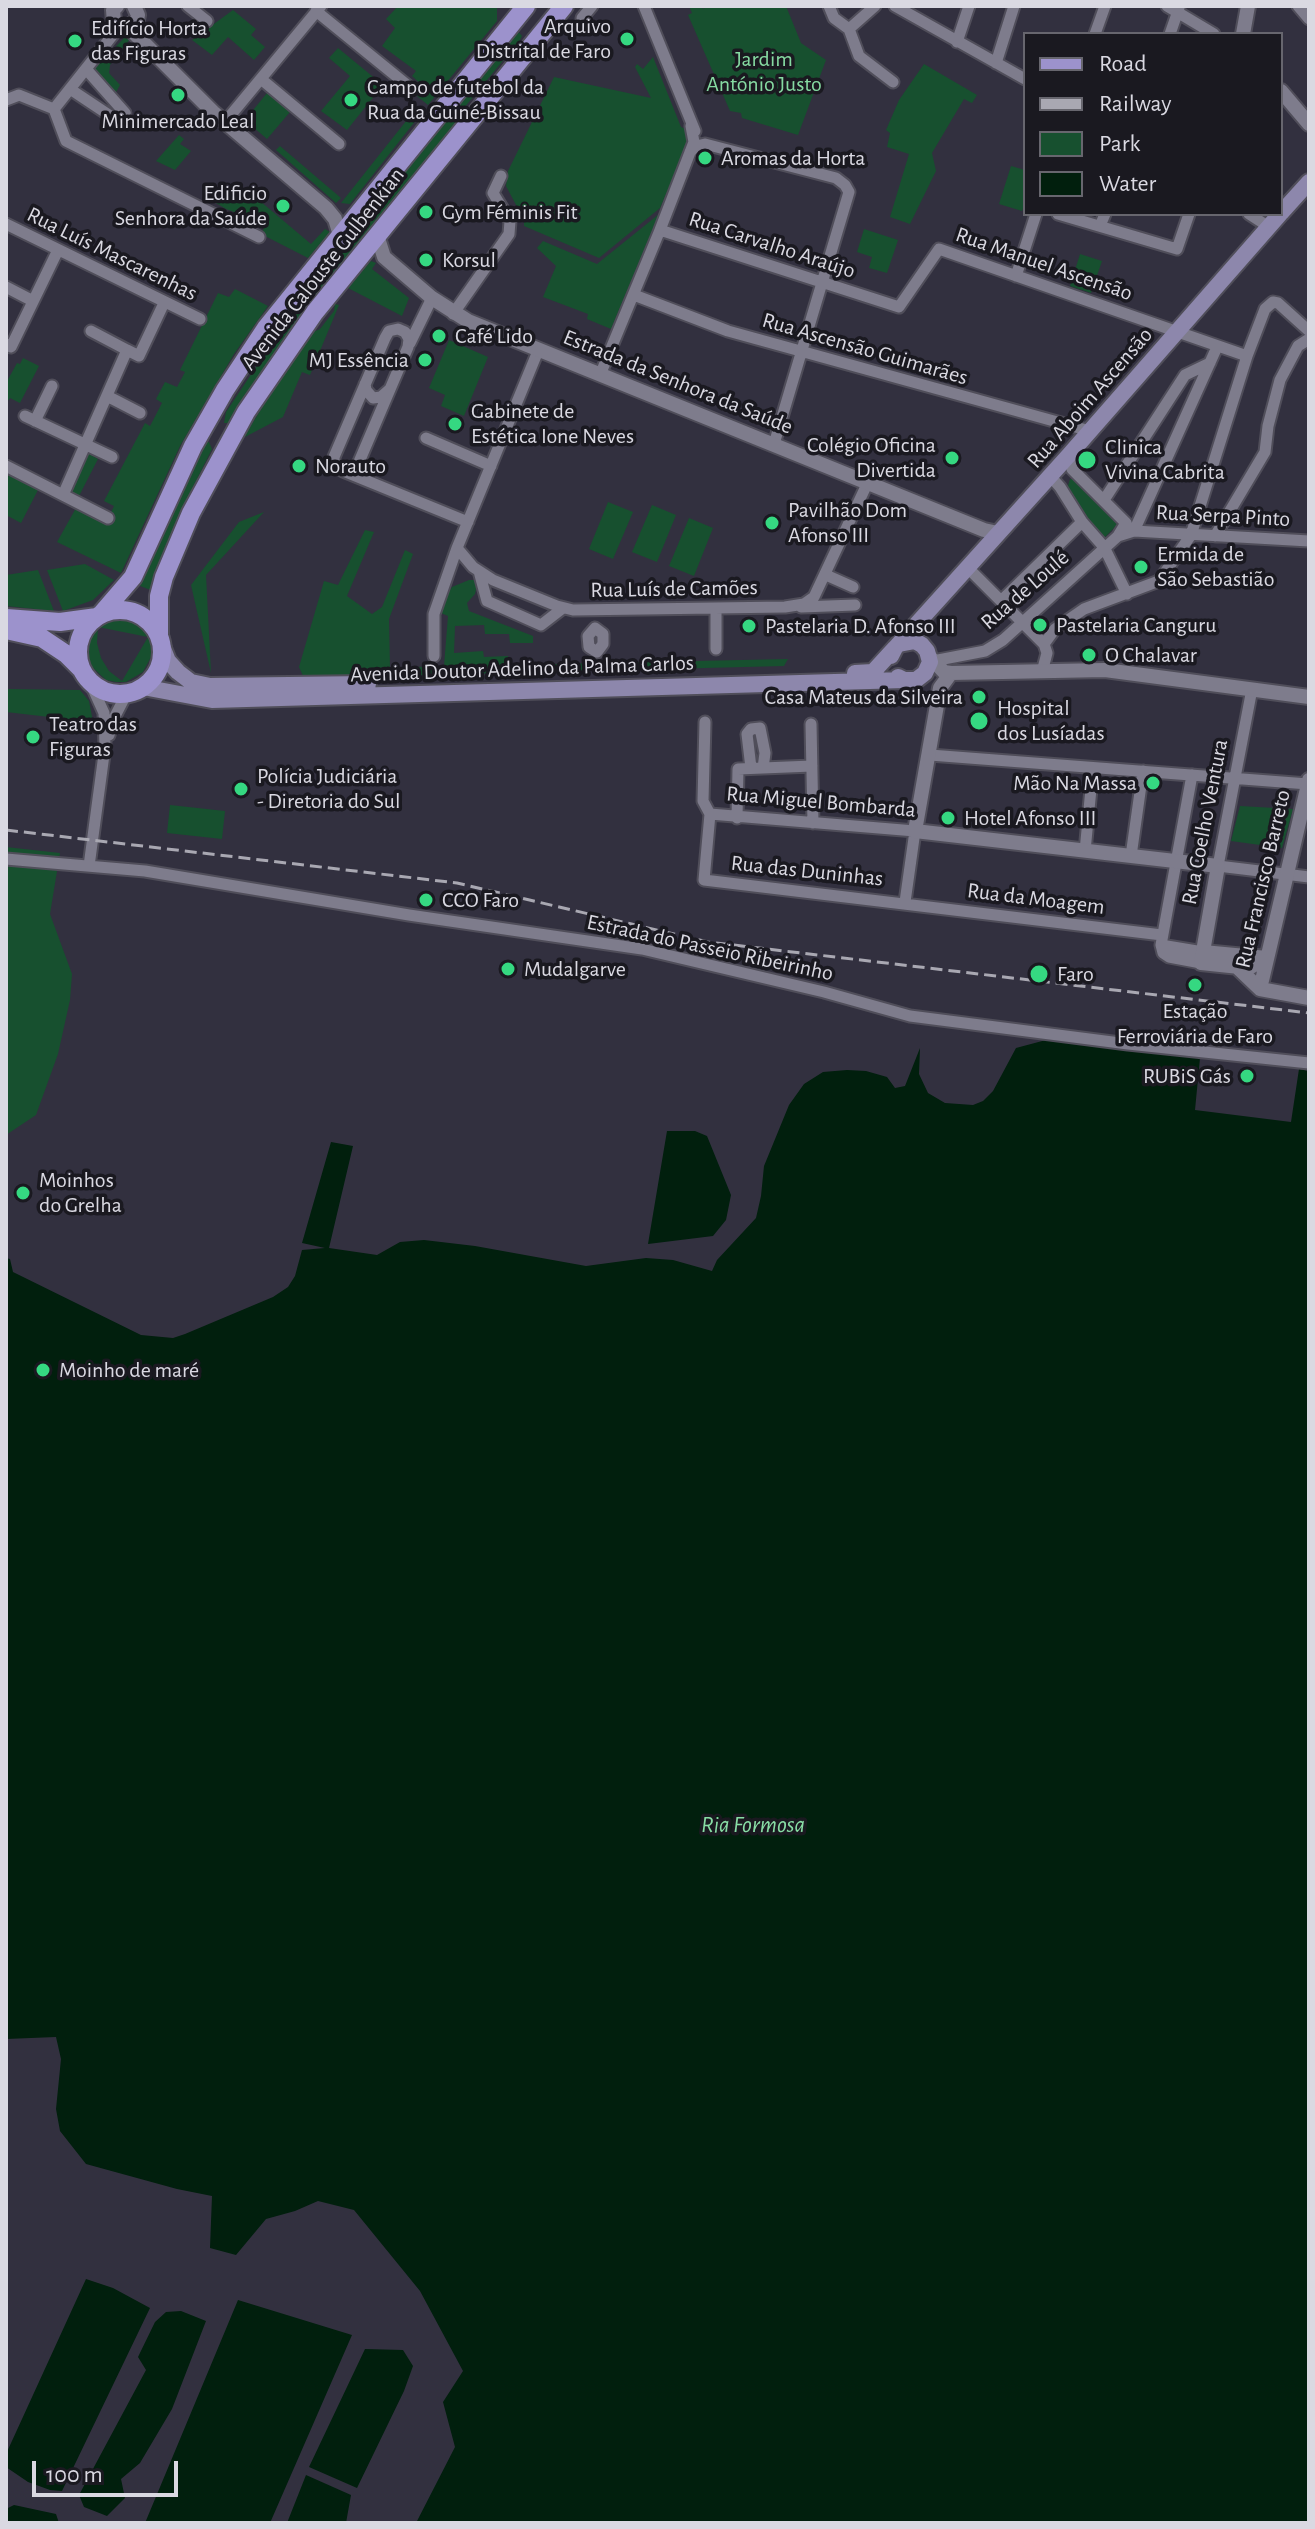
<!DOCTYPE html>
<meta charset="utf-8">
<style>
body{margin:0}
#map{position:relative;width:1315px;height:2529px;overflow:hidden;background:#32303f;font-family:"Alegreya Sans",sans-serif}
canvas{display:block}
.frame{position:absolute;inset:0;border:8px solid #dad9e2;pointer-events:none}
.legend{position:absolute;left:1023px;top:32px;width:260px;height:184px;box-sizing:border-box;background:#1a1920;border:2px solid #67666e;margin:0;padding:10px 14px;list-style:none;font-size:24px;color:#dad9e2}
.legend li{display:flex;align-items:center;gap:16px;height:40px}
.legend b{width:40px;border:2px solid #67666e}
.scale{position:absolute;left:32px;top:2461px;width:146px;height:36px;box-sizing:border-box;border:4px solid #dad9e2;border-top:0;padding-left:10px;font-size:24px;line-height:28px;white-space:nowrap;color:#dad9e2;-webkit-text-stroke:6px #1a1920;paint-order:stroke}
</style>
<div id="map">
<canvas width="1315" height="2529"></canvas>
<div class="frame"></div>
<ul class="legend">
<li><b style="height:10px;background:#9c92cc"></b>Road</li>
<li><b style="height:10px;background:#a9a8b2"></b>Railway</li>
<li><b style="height:22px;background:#17502f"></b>Park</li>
<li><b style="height:22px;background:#011f0d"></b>Water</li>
</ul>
<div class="scale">100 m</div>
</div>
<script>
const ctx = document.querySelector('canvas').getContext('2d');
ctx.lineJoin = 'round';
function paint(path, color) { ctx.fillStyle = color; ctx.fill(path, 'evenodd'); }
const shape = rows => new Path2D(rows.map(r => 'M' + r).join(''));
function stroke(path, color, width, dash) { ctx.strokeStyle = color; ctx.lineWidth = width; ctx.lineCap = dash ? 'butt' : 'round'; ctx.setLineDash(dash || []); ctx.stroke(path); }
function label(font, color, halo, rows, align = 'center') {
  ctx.font = font + ' "Alegreya Sans",sans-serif'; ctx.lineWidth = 7; ctx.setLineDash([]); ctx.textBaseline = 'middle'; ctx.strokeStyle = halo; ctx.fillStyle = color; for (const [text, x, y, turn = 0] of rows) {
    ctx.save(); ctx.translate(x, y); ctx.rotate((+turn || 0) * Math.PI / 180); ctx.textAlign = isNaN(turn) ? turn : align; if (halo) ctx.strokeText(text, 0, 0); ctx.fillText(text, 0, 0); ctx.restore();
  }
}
const green = shape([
 [398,6,494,6,497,8,497,21,428,105,417,96,423,86,412,76,416,71,382,46,395,28,386,19],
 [689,6,702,6,703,9,707,6,786,6,801,43,826,60,798,135,742,118,741,113,730,111,688,15,692,13],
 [233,10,256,29,251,35,265,47,254,60,228,37,212,55,192,40],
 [517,30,522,36,520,40,464,108,459,123,231,423,224,423,226,412,280,331,280,321],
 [126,36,130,39,110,65,109,73,120,85,115,94,93,70],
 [338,48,383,85,347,130,321,111,350,76,329,58],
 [653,57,681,127,688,130,689,141,660,208,599,258,524,226,524,220,506,186,508,171,554,77,651,98,635,67,637,64,643,69],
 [924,64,977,95,972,103,964,99,932,153,936,171,910,224,890,217,909,154,887,147,890,133,886,130,899,100],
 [267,93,290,112,267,139,245,120],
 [418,106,424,110,350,204,341,203],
 [179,135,184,139,180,144,191,151,175,170,156,161],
 [280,146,341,198,336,203,276,150],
 [1011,166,1025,170,1025,203,1022,211,999,204],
 [237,189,248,202,260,201,311,244,325,229,330,232,308,258,261,234,266,224,226,209,208,198,213,191,229,200],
 [659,214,611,329,587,319,588,314,543,297,556,266,537,248,543,241,597,264],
 [864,229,898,240,887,273,869,268,872,257,857,252],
 [1080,254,1102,261,1091,293,1070,286],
 [371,261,376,263,372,269,409,298,402,316,348,288],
 [235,289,268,306,234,354,180,446,121,573,57,542,76,508,106,523,114,506,104,501,145,423,150,426,162,403,156,399,165,382,177,387,185,372,180,370,218,293,229,297],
 [335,304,339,305,310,375,302,372,283,417,243,438,280,379,313,332,320,329,334,311],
 [449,340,488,357,464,416,441,406,445,395,429,388],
 [23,358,39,366,20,403,10,398,7,402,6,383,17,363,20,364],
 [205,442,209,442,212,449,189,495,153,591,135,584],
 [88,453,98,459,79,496,69,491],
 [9,475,38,490,21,523,6,515,6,480],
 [1070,479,1075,479,1117,520,1117,525,1103,539,1098,538,1067,489],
 [608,502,633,512,613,559,589,549],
 [652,505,676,515,657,562,632,552],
 [264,512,206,575,211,673,191,585,239,522],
 [689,518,713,528,694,576,669,566],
 [365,530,374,532,347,596,372,614,382,607,405,550,413,554,389,619,390,668,444,666,448,616,441,613,443,602,452,587,469,580,475,580,477,585,475,594,467,603,469,611,533,636,533,643,510,643,509,634,485,634,484,625,455,626,454,653,483,651,484,657,508,656,509,665,788,659,784,666,309,678,303,676,299,667,324,581,338,585],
 [85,564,114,580,93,600,63,611,47,570],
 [38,570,54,611,6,606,6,575],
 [118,617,137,621,144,628,152,645,152,655,143,672,126,682,116,682,106,680,92,667,86,649,93,630,108,619],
 [98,627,148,637,122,681,109,671,101,658,97,643],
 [6,689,80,690,89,701,93,722,6,712],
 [170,805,225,811,222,839,167,833],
 [1240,806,1293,809,1282,848,1231,841],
 [6,847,60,853,50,914,72,974,70,1000,58,1054,36,1115,6,1135]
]);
const water = shape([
 [1046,1040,1200,1058,1195,1110,1291,1122,1299,1069,1309,1071,1309,2523,416,2523,455,2447,443,2402,463,2371,420,2291,354,2210,318,2201,295,2211,266,2219,236,2255,210,2248,212,2196,177,2189,86,2164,60,2131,56,2109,61,2059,56,2037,6,2039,6,1258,10,1259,13,1272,141,1335,173,1338,185,1334,273,1297,288,1287,295,1276,302,1250,325,1248,302,1243,331,1142,353,1146,329,1248,377,1255,400,1242,424,1240,475,1246,586,1266,646,1258,673,1260,712,1271,717,1260,756,1218,761,1196,764,1166,789,1105,804,1084,823,1072,847,1070,866,1071,887,1077,895,1088,905,1086,920,1048,919,1074,928,1093,945,1103,973,1105,983,1101,993,1091,1016,1048],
 [667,1131,695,1131,707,1136,731,1195,726,1220,713,1236,648,1244],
 [86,2279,113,2288,150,2308,62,2491,50,2490,28,2482,6,2467,6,2454],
 [238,2300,352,2335,270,2523,145,2523],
 [181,2311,206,2321,172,2409,140,2463,121,2479,125,2498,107,2516,84,2507,79,2495,146,2370,138,2357,155,2322,166,2312],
 [365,2349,403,2350,413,2366,404,2391,357,2488,309,2467],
 [306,2475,351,2495,346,2523,287,2523],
 [14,2505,56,2514,59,2523,6,2523,6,2509]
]);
const minor = shape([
 [188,6,207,21],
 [644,6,695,131],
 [829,6,834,18,849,29,859,56,893,82],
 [895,6,1025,79],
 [1167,6,1214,34],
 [1298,6,1309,19],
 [316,11,412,89],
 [582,18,592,6],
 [849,29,875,6],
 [1095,34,1105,6],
 [1170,34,1179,8],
 [957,42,969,6],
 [996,63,1014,6],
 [261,79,339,144],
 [70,89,118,121,125,113,86,69],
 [6,100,19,95,54,109,119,27],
 [54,109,66,141,259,237],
 [225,122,321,6],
 [691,126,694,142,660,230,899,307,939,249,1247,356],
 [690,152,696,146,705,144,836,178,845,185,849,192,774,444],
 [1058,214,1177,249,1189,214],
 [1249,214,1269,227],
 [6,224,200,319],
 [1100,226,1105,214],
 [1016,276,1036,214],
 [6,287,33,301],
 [634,295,728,331,1090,431],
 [453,314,509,234,510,221,493,193,501,176],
 [91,331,127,350],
 [410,343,432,298],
 [6,344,11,347,58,250],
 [600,375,660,230],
 [365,384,366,390,373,398,381,397,389,390],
 [107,396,140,413],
 [25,416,112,457],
 [35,421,52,386],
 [426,438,491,466],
 [1069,455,1072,469,1126,523,1118,536],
 [6,466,108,518],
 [343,471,355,468,359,462,408,347,409,339,405,332,398,329,389,331,385,338,334,457,334,464,343,471,468,522],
 [1050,476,1060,487,1082,522,1104,547,1127,594],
 [63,495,127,350,139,356,164,303],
 [1104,500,1185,375,1210,363],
 [1134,531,1217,347],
 [1215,536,1265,452,1268,426,1280,380,1298,346,1309,339],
 [457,548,473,567,493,580,557,606,573,610,785,607,804,604,814,597,868,482],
 [967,567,1044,644],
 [479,571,487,601,541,625,563,608],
 [826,575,853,587],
 [1003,599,1082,522],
 [801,607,855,605],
 [716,608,716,649],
 [595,628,603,634,603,644,597,652,589,647,588,636,595,628],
 [434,656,434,614,457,548,538,351],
 [933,661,985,651,1003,640,1118,536,1134,531,1309,541],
 [1042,672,1047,653,1044,644,1055,629,1084,609,1159,581,1191,535,1247,356,1265,309,1273,302,1278,303,1309,331],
 [1252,689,1218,866,1309,877],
 [705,722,703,801,710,814,704,880,1162,935],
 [811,724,813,823],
 [109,735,113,720,127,693],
 [930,755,1308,784],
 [751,768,747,734,751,729,760,728,765,753,763,768],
 [1192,775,1161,945,1163,953,1169,957,1201,963],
 [710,814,915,831,905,902],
 [737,818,738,769,812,766],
 [1085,851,1093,768],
 [1131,856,1143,771],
 [6,859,145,871,409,915,642,949,824,992,910,1016,1128,1044,1309,1063],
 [89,866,105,747,104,713,89,680],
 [1161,945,1203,952]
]);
const tertiary = shape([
 [117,6,113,10,114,22,126,29,137,20,138,15,134,6],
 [129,28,213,112,326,208,335,219,340,235],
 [1243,34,1248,6],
 [1281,91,1309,124],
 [377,235,384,257,432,298,468,321,984,530,998,533],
 [929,656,944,672,951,673,1105,670,1309,697],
 [951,673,940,688,915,831,1218,866,1201,963,1249,968,1267,958],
 [1203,952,1267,958],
 [1238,968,1260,989,1309,998],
 [1260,989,1309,780]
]);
const secondary = shape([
 [1281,213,1309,182],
 [162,646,168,661,178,672,191,682,210,686,368,684],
 [891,656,895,648,1069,455,1280,214],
 [855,673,873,672,895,648],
 [898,677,904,680,916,680,925,673,930,662,927,651,922,645,915,641,899,644],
 [143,687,212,700,904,680]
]);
const primary = shape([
 '78 652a42 42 0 1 1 84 0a42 42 0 1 1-84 0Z',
 [102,613,133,577,193,446,225,390,266,328,526,6],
 [6,618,60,622,97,617],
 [6,630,42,638,66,654,82,670],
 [159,635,159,596,164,577,191,513,246,412,315,312,564,6]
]);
const rail = shape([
 [6,830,457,883,708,942,1309,1013]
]);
const markers = [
 [627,39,8,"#35d881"],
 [75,41,8,"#35d881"],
 [178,95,8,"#35d881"],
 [351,100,8,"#35d881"],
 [705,158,8,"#35d881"],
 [283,206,8,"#35d881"],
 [426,212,8,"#35d881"],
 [426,260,8,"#35d881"],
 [439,336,8,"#35d881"],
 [425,360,8,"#35d881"],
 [455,424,8,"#35d881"],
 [952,458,8,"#35d881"],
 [1087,460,10,"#35d881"],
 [299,466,8,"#35d881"],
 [772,523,8,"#35d881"],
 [1141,567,8,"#35d881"],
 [1040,625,8,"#35d881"],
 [749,626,8,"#35d881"],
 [1089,655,8,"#35d881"],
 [979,697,8,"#35d881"],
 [979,721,10,"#35d881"],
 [33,737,8,"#35d881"],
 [1153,783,8,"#35d881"],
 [241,789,8,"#35d881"],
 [948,818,8,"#35d881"],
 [426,900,8,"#35d881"],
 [508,969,8,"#35d881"],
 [1039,974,10,"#35d881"],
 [1195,985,8,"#35d881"],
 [1247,1076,8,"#35d881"],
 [23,1193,8,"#35d881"],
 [43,1370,8,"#35d881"]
];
const poiNames = [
 ["Arquivo",611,26,"right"],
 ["Distrital de Faro",611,51,"right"],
 ["Edifício Horta",91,28],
 ["das Figuras",91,53],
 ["Campo de futebol da",367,87],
 ["Rua da Guiné-Bissau",367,112],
 ["Minimercado Leal",178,121,"center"],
 ["Aromas da Horta",721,158],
 ["Edificio",267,193,"right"],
 ["Senhora da Saúde",267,218,"right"],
 ["Gym Féminis Fit",442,212],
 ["Korsul",442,260],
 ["Café Lido",455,336],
 ["MJ Essência",409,360,"right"],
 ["Gabinete de",471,411],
 ["Estética Ione Neves",471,436],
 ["Colégio Oficina",936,445,"right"],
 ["Divertida",936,470,"right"],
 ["Clinica",1105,447],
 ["Vivina Cabrita",1105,472],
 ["Norauto",315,466],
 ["Pavilhão Dom",788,510],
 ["Afonso III",788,535],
 ["Ermida de",1157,554],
 ["São Sebastião",1157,579],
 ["Pastelaria Canguru",1056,625],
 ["Pastelaria D. Afonso III",765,626],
 ["O Chalavar",1105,655],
 ["Casa Mateus da Silveira",963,697,"right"],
 ["Hospital",997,708],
 ["dos Lusíadas",997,733],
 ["Teatro das",49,724],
 ["Figuras",49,749],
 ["Polícia Judiciária",257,776],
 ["- Diretoria do Sul",257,801],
 ["Mão Na Massa",1137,783,"right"],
 ["Hotel Afonso III",964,818],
 ["CCO Faro",442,900],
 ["Mudalgarve",524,969],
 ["Faro",1057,974],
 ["Estação",1195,1011,"center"],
 ["Ferroviária de Faro",1195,1036,"center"],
 ["RUBiS Gás",1231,1076,"right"],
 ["Moinhos",39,1180],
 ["do Grelha",39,1205],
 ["Moinho de maré",59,1370]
];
const parkNames = [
 ["Jardim",764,59],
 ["António Justo",764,84]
];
const streetNames = [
 ["Rua Carvalho Araújo",772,245,18],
 ["Rua Luís Mascarenhas",112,254,26],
 ["Rua Manuel Ascensão",1044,264,19],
 ["Avenida Calouste Gulbenkian",323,269,-52],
 ["Rua Ascensão Guimarães",865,349,16],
 ["Estrada da Senhora da Saúde",678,382,22],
 ["Rua Aboim Ascensão",1090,398,-49],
 ["Rua Serpa Pinto",1223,516,3],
 ["Rua Luís de Camões",674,589,-1],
 ["Rua de Loulé",1025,590,-41],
 ["Avenida Doutor Adelino da Palma Carlos",522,669,-2],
 ["Rua Miguel Bombarda",821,802,5],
 ["Rua Coelho Ventura",1205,822,-79],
 ["Rua das Duninhas",807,871,6],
 ["Rua Francisco Barreto",1263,879,-77],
 ["Rua da Moagem",1036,899,7],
 ["Estrada do Passeio Ribeirinho",710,948,12]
];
const waterNames = [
 ["Ria Formosa",753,1825]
];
paint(green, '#17502f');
paint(water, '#011f0d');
stroke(minor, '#504e5a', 15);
stroke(tertiary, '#504e5a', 18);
stroke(secondary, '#504e5a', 20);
stroke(primary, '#504e5a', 22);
stroke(minor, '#7e7c8c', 11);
stroke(tertiary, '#7e7c8c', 14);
stroke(secondary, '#8d87ac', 16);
stroke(primary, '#9c92cc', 18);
stroke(rail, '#a9a8b2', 3, [12, 6]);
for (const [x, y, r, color] of markers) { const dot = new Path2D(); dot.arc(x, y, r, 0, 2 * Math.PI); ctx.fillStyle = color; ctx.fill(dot); stroke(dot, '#1a1920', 3); }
label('22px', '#dad9e2', '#1a1920', poiNames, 'left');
label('22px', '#86daa2', '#1a1920', parkNames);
label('22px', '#dad9e2', '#1a1920', streetNames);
label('italic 24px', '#88dda5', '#1a1920', waterNames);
</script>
